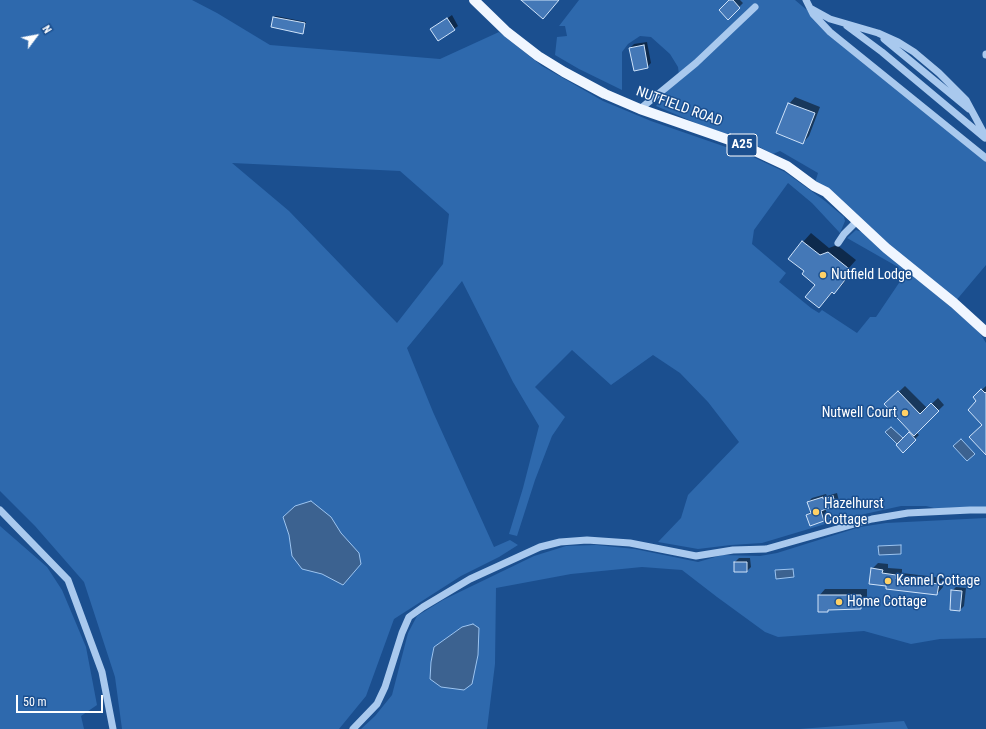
<!DOCTYPE html>
<style>
body{margin:0}
#map{position:relative;width:986px;height:729px;overflow:hidden;background:#1b4f8f;font-family:"Roboto Condensed",sans-serif}
canvas{display:block}
.north{position:absolute;left:16px;top:16px;width:40px;height:40px;-webkit-text-stroke:3px #1b4f8f;paint-order:stroke;rotate:58deg;font-size:11px;font-weight:700;line-height:16px;text-align:center;color:#fff}
.north::after{content:'';display:block;margin:auto;width:14px;height:18px;background:#fff;clip-path:polygon(50% 0,100% 100%,50% 72%,0 100%)}
.scale{position:absolute;left:16px;top:695px;width:87px;height:18px;box-sizing:border-box;border:2px solid #fff;border-top:0;padding-left:5px;font-size:12px;line-height:14px;white-space:nowrap;color:#fff;-webkit-text-stroke:3px #1b4f8f;paint-order:stroke}
</style>
<div id="map">
<canvas width="986" height="729"></canvas>
<div class="north">N</div>
<div class="scale">50 m</div>
</div>
<script>
const ctx = document.querySelector('canvas').getContext('2d');
ctx.lineJoin = 'round';
function paint(path, color) { ctx.fillStyle = color; ctx.fill(path, 'evenodd'); }
const shape = rows => new Path2D(rows.map(r => 'M' + r).join(''));
function stroke(path, color, width, dash) { ctx.strokeStyle = color; ctx.lineWidth = width; ctx.lineCap = dash ? 'butt' : 'round'; ctx.setLineDash(dash || []); ctx.stroke(path); }
function label(font, color, halo, rows, align = 'center') {
  ctx.font = font + ' "Roboto Condensed",sans-serif'; ctx.lineWidth = 3; ctx.setLineDash([]); ctx.textBaseline = 'middle'; ctx.strokeStyle = halo; ctx.fillStyle = color; for (const [text, x, y, turn = 0] of rows) {
    ctx.save(); ctx.translate(x, y); ctx.rotate((+turn || 0) * Math.PI / 180); ctx.textAlign = isNaN(turn) ? turn : align; if (halo) ctx.strokeText(text, 0, 0); ctx.fillText(text, 0, 0); ctx.restore();
  }
}
const green = shape([
 [0,0,192,0,217,13,270,45,440,59,499,32,542,66,603,101,651,121,749,155,785,172,825,201,844,217,845,221,840,233,812,203,788,183,754,230,752,244,786,273,779,282,811,308,819,313,822,310,857,333,870,317,876,317,901,280,898,267,847,238,856,230,862,232,978,330,986,343,986,507,934,508,926,506,901,506,842,519,762,543,731,545,698,549,658,542,681,518,688,495,739,442,708,402,680,373,653,355,611,385,572,350,535,387,565,417,552,436,535,480,517,536,509,534,523,488,539,426,513,382,462,281,407,348,433,412,494,547,510,540,518,545,499,557,461,576,394,619,366,696,339,729,122,729,115,677,84,582,35,526,0,491],
 [232,163,400,171,449,214,443,264,397,323,289,211],
 [579,0,795,0,877,69,986,159,986,265,954,303,814,186,818,173,780,151,773,154,746,140,703,126,656,106,679,75,678,67,670,54,651,37,640,36,628,44,622,52,622,90,579,69,555,55,557,37,567,36,565,26,559,26],
 [986,518,986,638,940,639,911,644,864,631,778,637,765,632,717,597,682,570,642,567,571,574,496,588,495,664,487,729,361,729,375,716,392,695,408,633,417,616,443,600,534,556,566,546,596,545,635,549,698,562,722,555,760,556,777,553,860,527,886,523],
 [0,526,47,567,62,590,86,647,97,705,81,716,84,729,0,729],
 [904,721,908,729,799,729]
]);
const water = shape([
 [891,427,903,438,897,444,885,432,891,427],
 [961,439,975,454,967,461,953,446,961,439],
 [311,501,331,517,341,533,359,553,361,564,343,585,322,574,302,569,292,556,289,535,283,517,295,506,311,501],
 [901,545,901,554,879,555,878,546,901,545],
 [793,569,794,577,776,579,775,570,793,569],
 [473,624,479,628,478,655,472,684,464,690,441,687,430,679,431,662,434,647,462,627,473,624]
]);
const shadow = shape([
 [730,0,740,0,743,3,728,18],
 [452,15,458,26,454,29,432,29],
 [276,16,306,22,304,31,302,33,274,17],
 [647,42,651,63,647,67,630,48,634,44],
 [795,97,820,107,809,136,803,143,789,104],
 [811,233,829,248,837,245,856,260,849,268,853,271,842,285,834,293,833,292,819,307,817,284,805,271,803,242],
 [905,386,927,408,938,398,944,405,916,432,919,435,903,451,897,445,911,431,885,405],
 [986,386,986,452,983,425,978,401,974,397],
 [837,493,839,501,835,505,825,508,828,516,824,520,810,525,807,515,811,511,808,502,812,498,826,494,827,496],
 [739,558,750,558,751,567,747,571,735,562],
 [878,563,888,564,888,568,902,569,902,573,944,578,943,587,937,594,887,585,872,569],
 [956,587,966,588,964,606,960,610,952,591],
 [825,589,867,589,867,602,861,608,830,608,827,611,819,596]
]);
const building = shape([
 [521,0,559,0,543,19,521,0],
 [729,0,733,0,740,8,728,20,719,10,729,0],
 [273,17,305,23,303,34,271,27,273,17],
 [447,18,455,30,438,41,430,29,447,18],
 [644,45,648,68,634,71,629,48,644,45],
 [788,103,815,113,803,144,776,133,788,103],
 [802,241,820,255,828,252,848,268,842,277,845,280,834,294,832,292,819,308,805,297,815,285,802,274,804,271,788,259,802,241],
 [981,389,985,393,986,392,986,455,969,437,982,425,968,410,976,401,973,397,981,389],
 [898,391,920,414,931,403,939,411,914,436,884,404,898,391],
 [909,432,916,440,903,453,896,445,909,432],
 [833,496,836,505,821,511,824,521,810,526,806,515,811,513,807,502,823,497,823,499,833,496],
 [734,562,747,562,747,572,734,572,734,562],
 [871,568,883,570,882,573,896,575,896,579,939,584,937,595,886,589,886,586,869,584,871,568],
 [951,590,962,591,960,611,950,610,951,590],
 [818,595,861,595,861,609,828,610,828,612,818,612,818,595]
]);
const minor = shape([
 [806,0,813,14,830,32,986,158],
 [810,8,830,19,878,33,898,42,914,52,939,73,966,100,986,137],
 [847,26,882,52,985,138],
 [884,39,969,109],
 [986,54,986,55],
 [640,109,696,63,755,7],
 [838,243,844,234,857,221],
 [0,510,68,580,102,672,113,729],
 [353,729,377,704,385,687,402,633,409,617,423,607,470,579,540,547,560,542,587,540,630,543,696,556,733,550,766,549,872,519,908,513,970,510,986,510]
]);
const major = shape([
 [474,0,507,32,538,56,564,72,605,94,640,109,738,143,787,166,814,186,826,192,886,248,954,303,986,332]
]);
const markers = [
 [823,275,4,"#ffd166"],
 [905,413,4,"#ffd166"],
 [816,512,4,"#ffd166"],
 [888,581,4,"#ffd166"],
 [839,602,4,"#ffd166"]
];
const shields = [
 [742,145,30]
];
const shieldNames = [
 ["A25",742,145]
];
const streetNames = [
 ["NUTFIELD ROAD",679,107,20]
];
const poiNames = [
 ["Nutfield Lodge",831,275],
 ["Nutwell Court",897,413,"right"],
 ["Hazelhurst",824,504],
 ["Cottage",824,520],
 ["Kennel Cottage",896,581],
 ["Home Cottage",847,602]
];
paint(green, '#2e69ad');
paint(water, '#3c6290');
stroke(water, '#9cc4f0', 1);
paint(shadow, '#0007');
paint(building, '#4478b7');
stroke(building, '#cfe3fa', 1);
stroke(minor, '#a9c9ee', 7);
stroke(major, '#f0f6ff', 10);
for (const [x, y, r, color] of markers) { const dot = new Path2D(); dot.arc(x, y, r, 0, 2 * Math.PI); ctx.fillStyle = color; ctx.fill(dot); stroke(dot, '#1b4f8f', 1.5); }
for (const [x, y, w] of shields) { const box = new Path2D(); box.roundRect(x - w / 2, y - 11, w, 22, 3); ctx.fillStyle = '#1b4f8f'; ctx.fill(box); stroke(box, '#fff', 1); }
label('bold 13px', '#fff', null, shieldNames);
label('14px', '#fff', '#1b4f8f', streetNames);
label('14px', '#fff', '#1b4f8f', poiNames, 'left');
</script>
